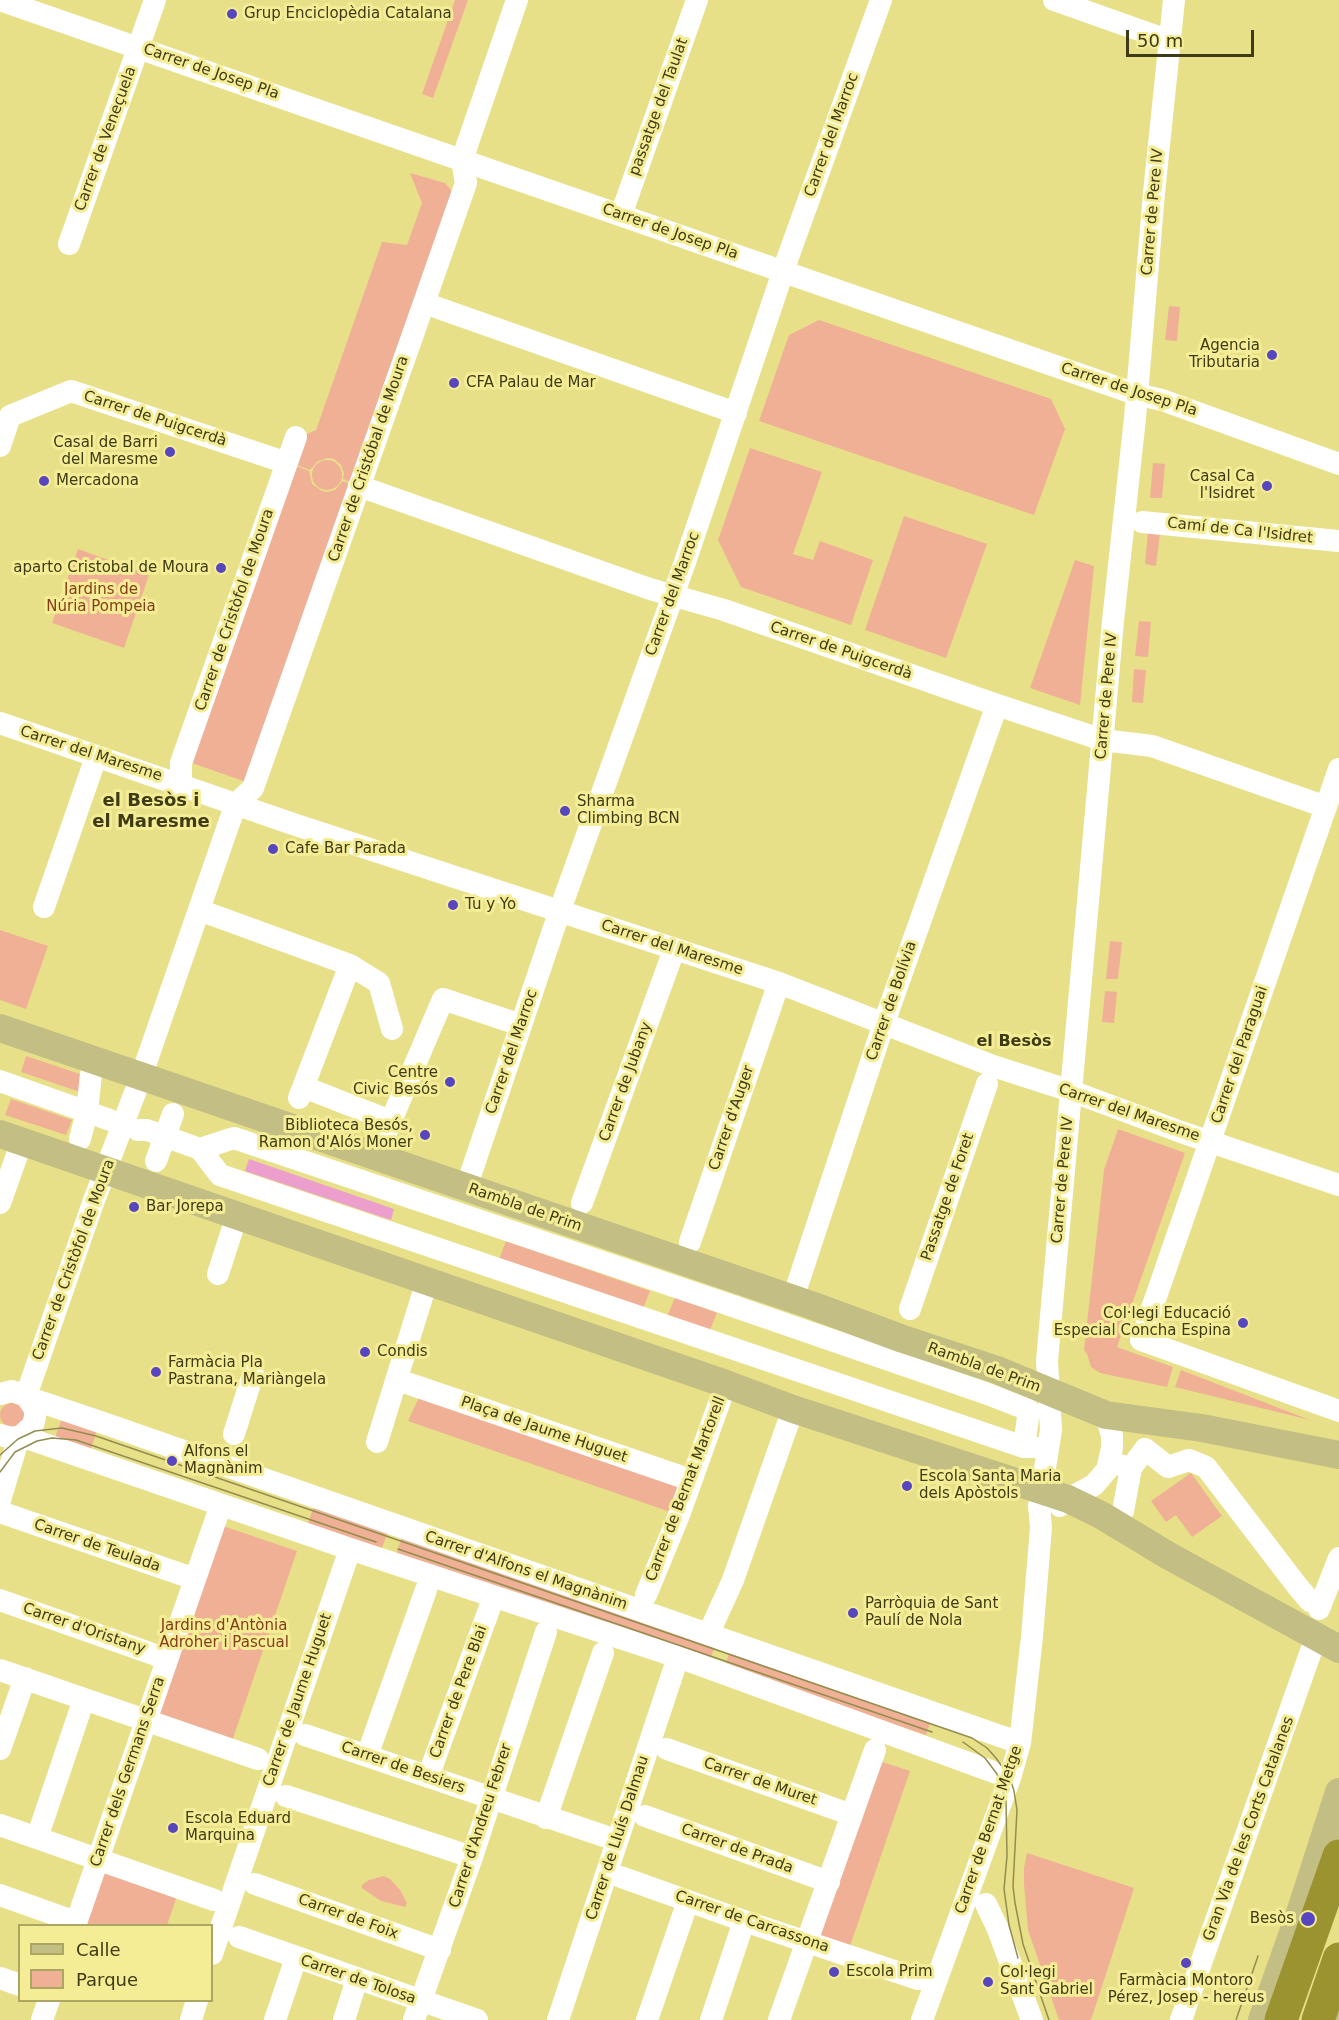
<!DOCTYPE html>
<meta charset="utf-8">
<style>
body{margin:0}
#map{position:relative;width:1339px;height:2020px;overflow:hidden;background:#e8e089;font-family:"DejaVu Sans",sans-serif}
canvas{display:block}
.legend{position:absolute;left:18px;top:1924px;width:195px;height:78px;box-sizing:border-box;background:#f5ed96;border:2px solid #aca663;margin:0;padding:8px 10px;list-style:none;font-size:18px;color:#3e3b16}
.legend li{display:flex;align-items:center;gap:12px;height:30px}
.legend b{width:30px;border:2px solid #aca663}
.scale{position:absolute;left:1126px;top:30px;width:128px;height:27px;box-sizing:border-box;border:3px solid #3e3b16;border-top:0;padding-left:8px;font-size:18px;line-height:21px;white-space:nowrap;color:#3e3b16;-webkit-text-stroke:4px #f5ed96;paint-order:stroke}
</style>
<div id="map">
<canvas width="1339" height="2020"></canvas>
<ul class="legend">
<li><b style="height:8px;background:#c3be83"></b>Calle</li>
<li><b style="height:16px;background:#efb095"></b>Parque</li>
</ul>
<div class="scale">50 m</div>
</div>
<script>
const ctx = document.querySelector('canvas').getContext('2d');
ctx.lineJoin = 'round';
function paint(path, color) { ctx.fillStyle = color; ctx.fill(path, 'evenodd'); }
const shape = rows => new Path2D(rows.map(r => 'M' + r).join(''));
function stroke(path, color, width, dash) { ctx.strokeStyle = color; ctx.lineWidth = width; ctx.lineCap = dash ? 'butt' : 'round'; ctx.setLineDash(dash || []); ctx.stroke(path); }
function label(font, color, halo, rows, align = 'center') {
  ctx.font = font + ' "DejaVu Sans",sans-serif'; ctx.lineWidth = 6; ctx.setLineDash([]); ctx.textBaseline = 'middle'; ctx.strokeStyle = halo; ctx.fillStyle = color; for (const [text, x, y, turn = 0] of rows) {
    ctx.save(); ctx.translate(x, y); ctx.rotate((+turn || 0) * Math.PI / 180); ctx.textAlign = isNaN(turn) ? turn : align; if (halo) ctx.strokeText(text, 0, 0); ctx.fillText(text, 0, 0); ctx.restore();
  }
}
const green = shape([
 [455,0,468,0,433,98,422,94],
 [410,173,445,183,456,196,356,485,343,479,344,473,341,465,334,459,328,458,318,461,310,470,291,463,300,437,316,430,382,242,407,245,422,203],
 [1169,306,1180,307,1177,341,1165,340],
 [819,320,1051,399,1065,429,1034,515,759,421,789,335],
 [750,448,822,472,793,554,813,560,820,541,873,560,851,625,741,587,718,540],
 '312 475a15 15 0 1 1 30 0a15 15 0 1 1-30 0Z',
 [1153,463,1165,464,1162,498,1150,498],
 [291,464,309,471,312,484,322,491,328,492,335,490,343,481,355,486,249,783,189,762],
 [904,516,987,544,946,658,865,630],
 [1148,531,1160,533,1156,566,1145,564],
 [78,549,149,575,124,648,52,623],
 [1075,560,1094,566,1080,705,1030,688],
 [1139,621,1151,622,1148,657,1135,656],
 [1134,669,1146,670,1143,703,1132,702],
 [0,930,48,946,26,1009,0,1000],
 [1110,941,1122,942,1118,979,1106,979],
 [1105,991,1117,992,1114,1023,1102,1022],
 [26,1056,86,1076,80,1092,21,1072],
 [11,1099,72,1120,66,1135,5,1115],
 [1118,1129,1185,1153,1117,1347,1173,1367,1167,1387,1100,1373,1091,1367,1087,1354,1084,1350,1104,1170],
 [506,1241,650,1291,642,1311,498,1262],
 [676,1295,717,1313,707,1337,666,1319],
 [1181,1370,1310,1420,1175,1387],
 [419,1397,688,1489,679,1515,408,1421],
 '0 1415a12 12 0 1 1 24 0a12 12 0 1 1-24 0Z',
 [63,1415,98,1427,89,1455,53,1443],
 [1191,1473,1222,1516,1192,1537,1176,1515,1166,1522,1151,1501],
 [315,1503,388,1532,381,1550,306,1529],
 [217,1524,297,1551,231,1744,152,1717],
 [402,1536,716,1644,709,1662,396,1555],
 [731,1649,932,1718,926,1735,724,1667],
 [873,1759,910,1771,849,1949,812,1937],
 [1027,1853,1134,1888,1091,2020,1059,2020,1028,1930,1024,1884,1024,1868],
 [99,1867,178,1893,167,1925,79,1926],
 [384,1876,390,1879,400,1890,407,1903,405,1907,381,1901,362,1888,362,1885,369,1880]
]);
const water = shape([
 [249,1159,394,1209,391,1220,245,1171]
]);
const minor = shape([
 [0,0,1136,394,1162,400,1339,464],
 [1054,0,1170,41],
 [621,215,697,0],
 [69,244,155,0],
 [424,303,736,413],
 [10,416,71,391,287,463],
 [0,446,10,416],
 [359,486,650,589,724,610,997,705,1103,740,1152,746,1326,807],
 [1142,522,1339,541],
 [0,723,296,825,779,983,993,1066,1071,1091,1181,1132,1339,1185],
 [1339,769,1141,1340,1339,1411],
 [181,784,181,763,296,437],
 [44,907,96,757],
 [199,910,350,965,379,983,392,1029],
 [0,1081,110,1120],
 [304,1087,380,1117],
 [299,1098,350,965],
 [138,1130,147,1130,200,1149,220,1175,1024,1447,1033,1447],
 [80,1139,87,1112,91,1074],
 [200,1149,234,1138,727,1304,985,1393,1029,1410,1024,1447],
 [379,1149,443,999,521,1025],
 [156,1161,173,1114],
 [466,1188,560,910,684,565,788,257,881,0],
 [0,1203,22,1141],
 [582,1203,670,961],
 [690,1242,775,994],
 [218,1274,237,1215],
 [790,1298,795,1292,884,1023,997,705],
 [910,1309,987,1084],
 [398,1380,691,1480],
 [0,1394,12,1391,26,1396,35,1409,35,1417,33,1425,21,1436,12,1438,0,1435],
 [26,1396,93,1203,141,1077,228,826,236,804,253,788,424,303,466,183,462,160,517,0],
 [32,1402,38,1401,109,1425,1020,1743],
 [234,1434,253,1374],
 [21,1436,350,1549,678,1657,1010,1778],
 [377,1442,427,1281],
 [1120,1465,1131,1468,1145,1449,1168,1467,1189,1460,1206,1467,1298,1587,1310,1601],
 [0,1500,19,1437],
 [1060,1506,1068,1499,1094,1485,1107,1470,1112,1448,1112,1436,1106,1415],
 [1123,1511,1131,1468],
 [0,1512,195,1579],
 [646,1595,679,1515,726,1384],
 [0,1600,167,1659],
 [1319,1609,1339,1558],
 [713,1624,733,1580,793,1409],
 [0,1670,258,1759],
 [305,1735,604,1836],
 [0,1749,25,1678],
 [667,1749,852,1815],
 [367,1756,426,1590],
 [428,1777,490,1607],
 [286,1796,472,1857],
 [645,1816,829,1882],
 [546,1818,603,1653],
 [0,1825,214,1900],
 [37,1838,84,1699],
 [621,1877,744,1921,918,1979],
 [255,1884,440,1950],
 [0,1895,76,1922],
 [986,1904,997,1927,1032,2020],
 [75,1926,217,1516],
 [239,1937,477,2020],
 [212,1954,350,1549],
 [0,1978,20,1985],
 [42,2020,49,2000],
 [191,2020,197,2000],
 [275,2020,296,1958],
 [344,2020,357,1979],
 [414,2020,472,1857,546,1632],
 [558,2020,678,1657],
 [647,2020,688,1901],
 [711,2020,744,1921],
 [779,2020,875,1750],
 [922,2020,1010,1778,1020,1743,1032,1637,1041,1527,1039,1506,1051,1430,1047,1361,1113,621,1135,418,1154,193,1174,0],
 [1181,2020,1316,1637]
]);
const major = shape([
 [0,1028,811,1305,903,1339,997,1370,1106,1415,1202,1428,1339,1455],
 [0,1134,726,1384,793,1409,1068,1499,1101,1515,1169,1556,1339,1649],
 [1262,2020,1300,1913,1339,1792],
 [1337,2020,1339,2013]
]);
const highway = shape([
 [1281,2020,1339,1856],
 [1318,2020,1339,1959]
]);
const tram = shape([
 [0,1455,18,1439,35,1431,62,1428,96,1436,972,1738,987,1748,996,1758,1010,1778,1014,1791,1017,1810,1013,1886,1015,1903,1023,1944,1049,2020],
 [0,1472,15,1452,37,1441,52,1438,76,1440,376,1542],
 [398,1549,932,1732],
 [963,1742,985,1758,997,1774,1006,1801,1007,1856,1004,1889,1009,1925,1018,1958],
 [1236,2020,1258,1956]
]);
const markers = [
 [232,14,6,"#5746be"],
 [1272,355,6,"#5746be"],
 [454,383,6,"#5746be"],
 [170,452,6,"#5746be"],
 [44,481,6,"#5746be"],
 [1267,486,6,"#5746be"],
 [221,568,6,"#5746be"],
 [565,811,6,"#5746be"],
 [273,849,6,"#5746be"],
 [453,905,6,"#5746be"],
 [450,1082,6,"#5746be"],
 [425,1135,6,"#5746be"],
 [134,1207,6,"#5746be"],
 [1243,1323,6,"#5746be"],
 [365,1352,6,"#5746be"],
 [156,1372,6,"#5746be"],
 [172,1461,6,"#5746be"],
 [907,1486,6,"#5746be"],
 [853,1613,6,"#5746be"],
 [173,1828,6,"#5746be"],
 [1308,1919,8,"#5746be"],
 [1186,1963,6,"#5746be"],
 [834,1972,6,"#5746be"],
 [988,1982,6,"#5746be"]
];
const poiNames = [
 ["Grup Enciclopèdia Catalana",244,14],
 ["Agencia",1260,346,"right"],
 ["Tributaria",1260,363,"right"],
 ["CFA Palau de Mar",466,383],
 ["Casal de Barri",158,443,"right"],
 ["del Maresme",158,460,"right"],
 ["Casal Ca",1255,477,"right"],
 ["l'Isidret",1255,494,"right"],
 ["Mercadona",56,481],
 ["aparto Cristobal de Moura",209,568,"right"],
 ["Sharma",577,802],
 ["Climbing BCN",577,819],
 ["Cafe Bar Parada",285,849],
 ["Tu y Yo",465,905],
 ["Centre",438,1073,"right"],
 ["Civic Besós",438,1090,"right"],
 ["Biblioteca Besós,",413,1126,"right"],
 ["Ramon d'Alós Moner",413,1143,"right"],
 ["Bar Jorepa",146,1207],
 ["Col·legi Educació",1231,1314,"right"],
 ["Especial Concha Espina",1231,1331,"right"],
 ["Condis",377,1352],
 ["Farmàcia Pla",168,1363],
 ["Pastrana, Mariàngela",168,1380],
 ["Alfons el",184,1452],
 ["Magnànim",184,1469],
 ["Escola Santa Maria",919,1477],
 ["dels Apòstols",919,1494],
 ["Parròquia de Sant",865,1604],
 ["Paulí de Nola",865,1621],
 ["Escola Eduard",185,1819],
 ["Marquina",185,1836],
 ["Besòs",1294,1919,"right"],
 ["Escola Prim",846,1972],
 ["Col·legi",1000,1973],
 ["Sant Gabriel",1000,1990],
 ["Farmàcia Montoro",1186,1981,"center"],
 ["Pérez, Josep - hereus",1186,1998,"center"]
];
const streetNames = [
 ["Carrer de Josep Pla",211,72,19],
 ["passatge del Taulat",659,107,-70],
 ["Carrer del Marroc",832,135,-70],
 ["Carrer de Veneçuela",106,139,-70],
 ["Carrer de Pere IV",1153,212,-85],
 ["Carrer de Josep Pla",670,232,19],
 ["Carrer de Josep Pla",1129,390,18],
 ["Carrer de Puigcerdà",155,419,18],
 ["Carrer de Cristóbal de Moura",369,459,-71],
 ["Camí de Ca l'Isidret",1240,531,6],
 ["Carrer del Marroc",673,594,-70],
 ["Carrer de Cristòfol de Moura",235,610,-71],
 ["Carrer de Puigcerdà",841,651,19],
 ["Carrer de Pere IV",1107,696,-85],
 ["Carrer del Maresme",91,754,18],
 ["Carrer del Maresme",672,948,18],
 ["Carrer de Bolívia",892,1001,-71],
 ["Carrer del Marroc",512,1052,-71],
 ["Carrer del Paraguai",1240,1055,-71],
 ["Carrer de Jubany",626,1082,-70],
 ["Carrer del Maresme",1129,1113,19],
 ["Carrer d'Auger",732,1118,-71],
 ["Carrer de Pere IV",1063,1180,-85],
 ["Passatge de Foret",948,1197,-71],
 ["Rambla de Prim",525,1208,19],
 ["Carrer de Cristòfol de Moura",74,1260,-70],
 ["Rambla de Prim",984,1368,20],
 ["Plaça de Jaume Huguet",544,1430,19],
 ["Carrer de Bernat Martorell",686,1489,-69],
 ["Carrer de Teulada",97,1546,19],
 ["Carrer d'Alfons el Magnànim",526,1571,19],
 ["Carrer d'Oristany",84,1629,19],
 ["Carrer de Pere Blai",459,1692,-70],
 ["Carrer de Jaume Huguet",298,1700,-71],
 ["Carrer de Besiers",403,1768,19],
 ["Carrer dels Germans Serra",128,1772,-71],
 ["Carrer de Muret",760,1782,19],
 ["Carrer d'Andreu Febrer",481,1826,-72],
 ["Gran Via de les Corts Catalanes",1249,1829,-70],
 ["Carrer de Bernat Metge",989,1830,-71],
 ["Carrer de Lluís Dalmau",618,1838,-72],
 ["Carrer de Prada",737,1849,20],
 ["Carrer de Foix",348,1917,20],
 ["Carrer de Carcassona",752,1922,19],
 ["Carrer de Tolosa",358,1980,19]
];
const parkNames = [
 ["Jardins de",101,590],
 ["Núria Pompeia",101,607],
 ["Jardins d'Antònia",224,1626],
 ["Adroher i Pascual",224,1643]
];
const neighbourhoodNames = [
 ["el Besòs",1014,1042]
];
const quarterNames = [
 ["el Besòs i",151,801],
 ["el Maresme",151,822]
];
paint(green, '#efb095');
paint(water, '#ec9fcc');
stroke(minor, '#fff', 22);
stroke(major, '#c3be83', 28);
stroke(highway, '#9b9230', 33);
stroke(tram, '#928d4f', 1.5);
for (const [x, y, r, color] of markers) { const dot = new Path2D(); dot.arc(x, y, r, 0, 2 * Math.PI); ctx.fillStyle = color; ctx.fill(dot); stroke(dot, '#f5ed96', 2); }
label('15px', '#3e3b16', '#f5ed96', poiNames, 'left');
label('15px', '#3e3b16', '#f5ed96', streetNames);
label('15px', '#843c1a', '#f5ed96', parkNames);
label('bold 16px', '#3e3b16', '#f5ed96', neighbourhoodNames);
label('bold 18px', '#3e3b16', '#f5ed96', quarterNames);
</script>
